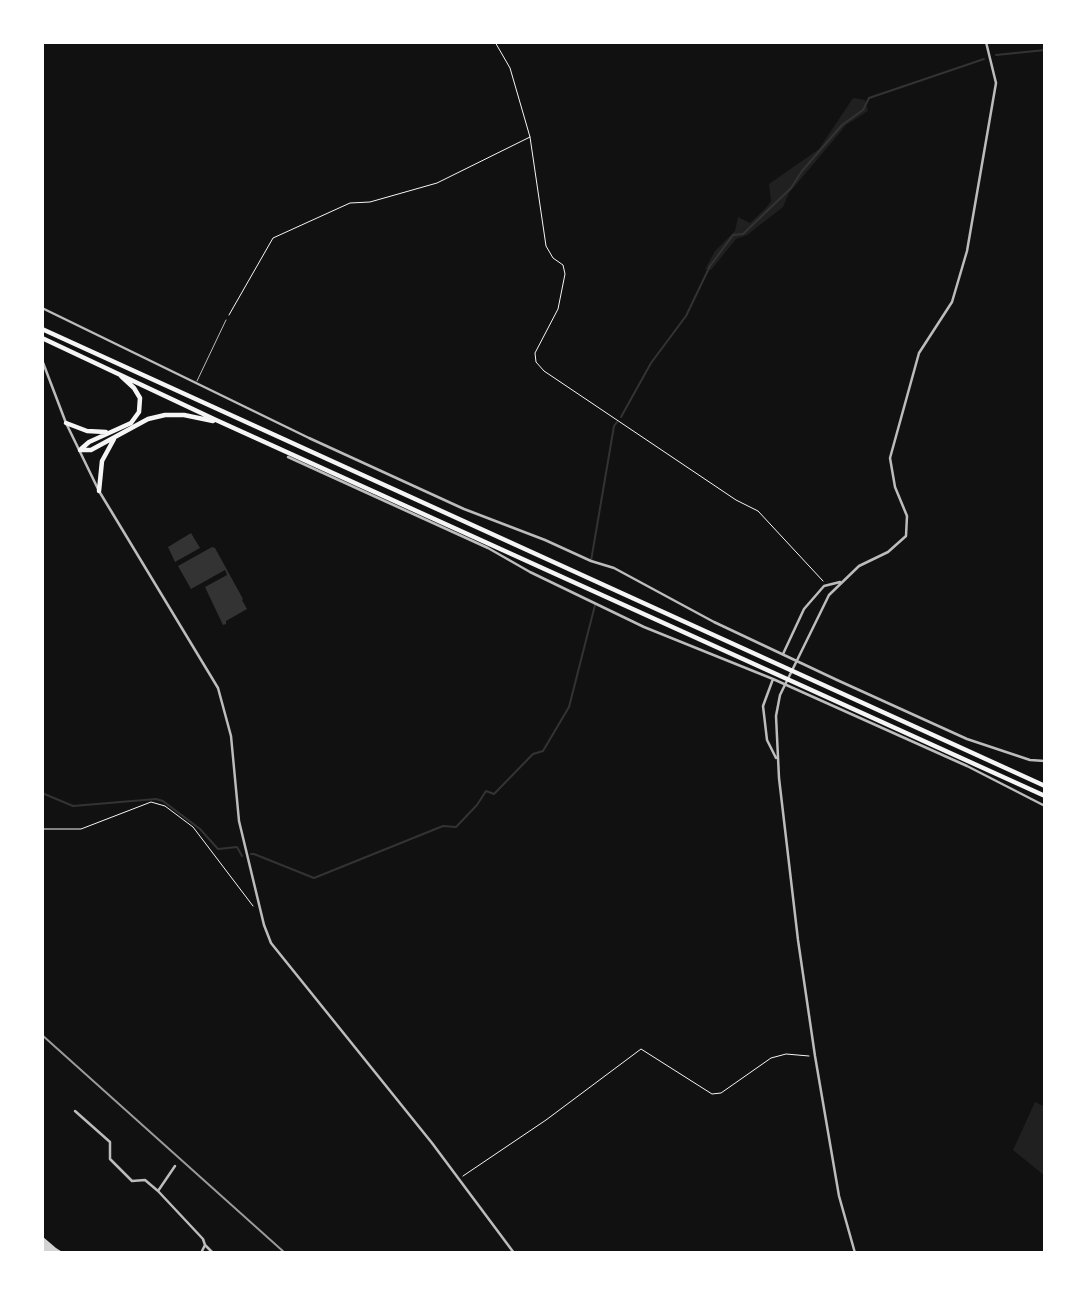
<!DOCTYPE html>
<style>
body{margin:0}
#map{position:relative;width:1087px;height:1295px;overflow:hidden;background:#111;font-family:"IBM Plex Sans",sans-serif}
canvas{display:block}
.frame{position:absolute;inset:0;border:44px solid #fff;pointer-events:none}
</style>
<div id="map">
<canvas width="1087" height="1295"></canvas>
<div class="frame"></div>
</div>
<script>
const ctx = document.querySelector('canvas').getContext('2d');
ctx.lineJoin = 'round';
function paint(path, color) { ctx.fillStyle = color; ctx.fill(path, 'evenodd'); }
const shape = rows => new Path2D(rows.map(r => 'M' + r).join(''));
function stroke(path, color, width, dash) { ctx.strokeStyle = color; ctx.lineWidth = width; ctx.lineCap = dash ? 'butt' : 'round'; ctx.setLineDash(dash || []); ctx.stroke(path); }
const green = shape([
 [853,98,865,100,868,111,846,125,837,136,789,193,783,207,747,235,736,239,711,270,705,269,715,251,735,231,738,217,750,223,766,208,771,201,769,184,819,149],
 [1035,1102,1045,1107,1045,1176,1013,1150]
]);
const water = shape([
 [191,533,200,548,175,562,168,547],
 [212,547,215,548,243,599,242,600,247,609,226,621,226,624,223,625,205,587,227,575,225,570,191,589,178,566]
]);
const stream = shape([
 [996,55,1045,50],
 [621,417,651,363,686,316,710,266,733,235,743,234,791,188,802,171,842,125,863,110,869,98,984,59],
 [591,561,614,426,617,422],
 [42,793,73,806,156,799,163,801,200,829,218,849,237,847,242,856],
 [251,854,254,854,314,878,443,826,456,827,477,805,486,791,494,794,533,754,543,751,569,707,595,605]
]);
const building = shape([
 [42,1236,56,1248,64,1253,42,1253]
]);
const path = shape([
 [530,137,546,246,553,258,563,265,565,274,558,309,535,353,536,362,544,371,736,500,758,511,823,581],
 [229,315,273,238,350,203,370,202,437,183,530,137,510,68,495,42],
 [42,829,81,829,151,802,165,806,193,827,253,906],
 [463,1176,546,1120,641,1049,712,1094,721,1093,771,1058,786,1054,809,1056]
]);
const service = shape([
 [197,381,226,320]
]);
const minor = shape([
 [42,308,309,438,464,509,545,540,591,561,614,568,714,622,837,680,967,739,1030,760,1045,761],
 [42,360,66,423,99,491,218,688,231,736,239,821,264,925,271,943,432,1143,514,1253],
 [288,457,488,548,530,572,644,627,773,679,967,766,1045,806],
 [783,654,804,609,824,586,840,582],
 [773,679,763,706,767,740,776,758],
 [75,1111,110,1142,110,1159,132,1181,145,1180,158,1191],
 [175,1166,158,1191,203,1239,205,1245,213,1253],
 [201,1253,205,1245],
 [855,1253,839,1196,815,1056,798,940,779,778,776,716,780,695,829,595,859,566,888,552,906,536,907,516,895,487,890,458,919,353,952,302,967,251,996,83,986,42]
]);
const trunk = shape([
 [42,329,1045,786],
 [42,338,216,420,1045,796],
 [66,423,87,431,106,432],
 [81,449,89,442,131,423,139,412,140,398,134,388,121,376],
 [80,450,91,450,148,419,165,415,184,415,213,421],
 [99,491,102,461,114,439]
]);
const rail = shape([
 [42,1035,285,1253]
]);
paint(green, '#202020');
paint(water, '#333');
stroke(stream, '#333', 2);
paint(building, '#d3d3d3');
stroke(path, '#f5f5f5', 1);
stroke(service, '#bcbcbc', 1);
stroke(minor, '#bcbcbc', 2.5);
stroke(trunk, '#f5f5f5', 4.5);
stroke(rail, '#9a9a9a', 2);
</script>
